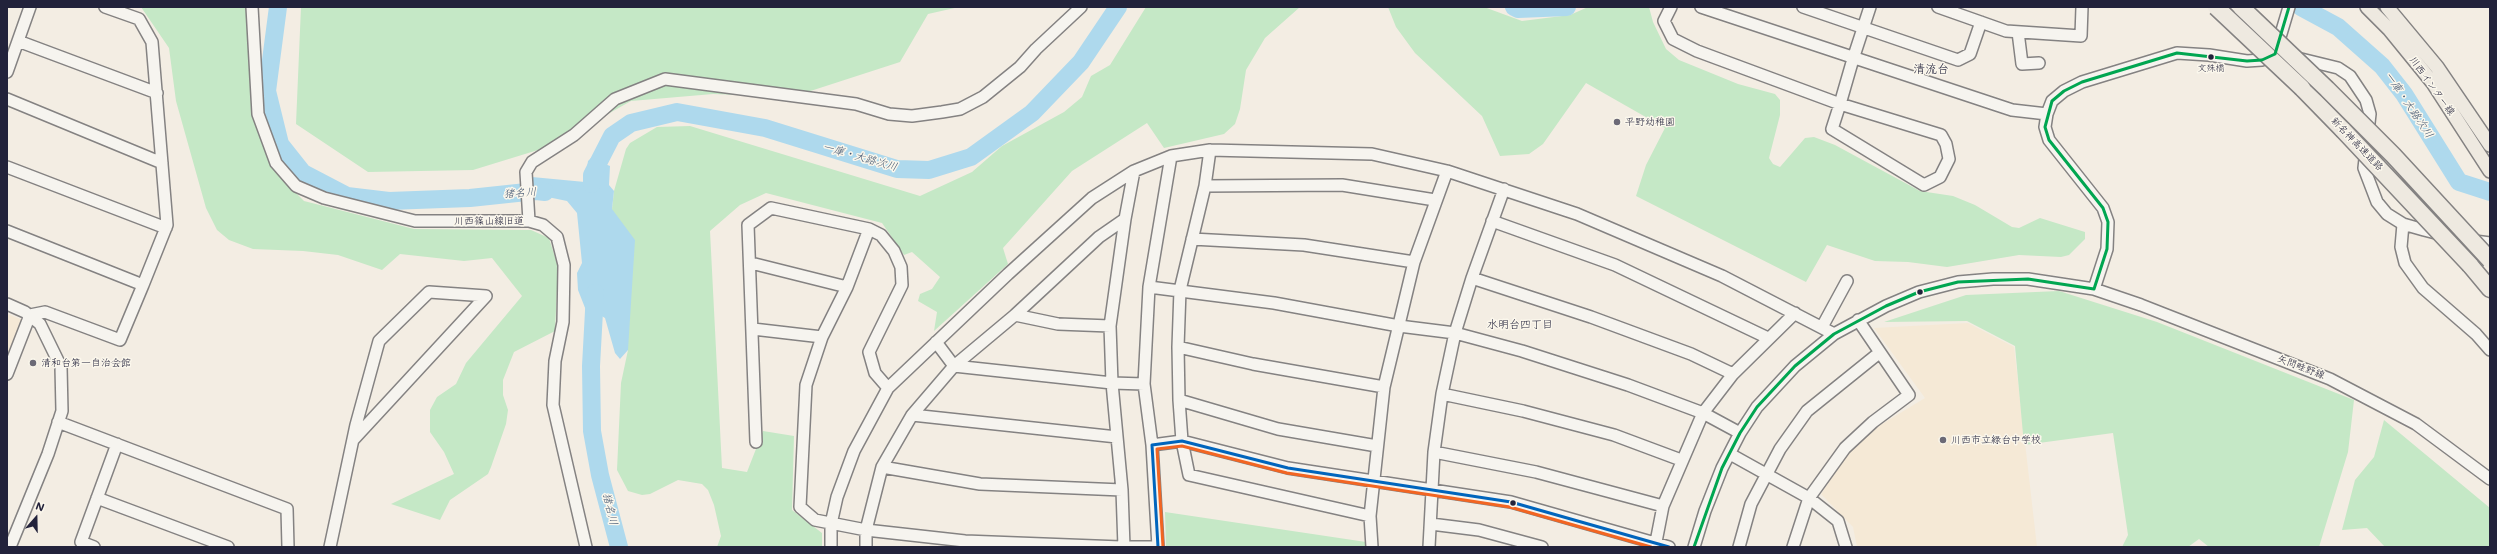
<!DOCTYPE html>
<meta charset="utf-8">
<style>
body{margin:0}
#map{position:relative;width:2497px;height:554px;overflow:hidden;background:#f3ede3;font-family:Mali,sans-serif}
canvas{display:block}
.frame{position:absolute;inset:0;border:8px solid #22223b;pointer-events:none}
.north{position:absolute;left:16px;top:498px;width:40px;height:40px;-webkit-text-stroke:3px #fbf7ec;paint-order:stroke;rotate:20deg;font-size:11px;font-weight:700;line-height:16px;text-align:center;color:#22223b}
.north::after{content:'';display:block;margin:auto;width:14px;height:18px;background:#22223b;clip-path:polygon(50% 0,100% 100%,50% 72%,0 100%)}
</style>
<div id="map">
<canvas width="2497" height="554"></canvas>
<div class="frame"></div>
<div class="north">N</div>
</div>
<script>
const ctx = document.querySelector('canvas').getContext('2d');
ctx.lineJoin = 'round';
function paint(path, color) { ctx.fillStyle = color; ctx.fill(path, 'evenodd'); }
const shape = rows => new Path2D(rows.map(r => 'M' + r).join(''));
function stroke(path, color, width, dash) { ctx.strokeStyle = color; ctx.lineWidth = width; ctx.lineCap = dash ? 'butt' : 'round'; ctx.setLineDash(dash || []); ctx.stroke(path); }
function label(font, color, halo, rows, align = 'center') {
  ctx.font = font + ' Mali,"Klee One",sans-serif'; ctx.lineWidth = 3; ctx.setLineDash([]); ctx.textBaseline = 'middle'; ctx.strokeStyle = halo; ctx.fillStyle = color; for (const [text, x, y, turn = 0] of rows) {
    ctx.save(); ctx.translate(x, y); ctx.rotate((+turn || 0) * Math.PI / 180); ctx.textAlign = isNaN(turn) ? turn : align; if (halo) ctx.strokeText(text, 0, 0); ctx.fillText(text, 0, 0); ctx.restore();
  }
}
const built = shape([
 [7,314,23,320,7,364],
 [1968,323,2014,347,2037,547,1857,547,1853,527,1821,494,1848,454,1877,427,1925,398,1874,328]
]);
const green = shape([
 [141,7,246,7,254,118,275,172,304,201,414,229,531,230,549,238,558,267,555,331,514,352,503,380,503,395,508,410,506,424,491,467,488,474,450,500,440,520,391,504,454,474,444,452,430,432,430,410,437,397,456,384,466,363,522,296,492,258,464,261,400,254,382,270,338,255,303,251,253,249,229,240,217,230,206,208,176,101,169,48],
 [301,7,959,7,928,14,900,62,792,97,713,94,631,101,551,146,473,170,368,172,296,124],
 [1146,7,1300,7,1265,38,1246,70,1240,109,1235,124,1224,134,1164,148,1147,123,1072,171,1003,248,1008,264,934,331,937,312,918,301,920,294,932,289,940,277,912,252,904,255,882,223,766,193,740,205,710,231,722,468,747,472,763,431,794,436,792,510,822,533,822,547,717,547,721,536,714,505,708,490,702,484,678,480,650,494,642,495,628,491,617,470,621,383,628,350,612,209,614,191,626,149,630,143,657,127,690,126,920,196,972,172,1002,146,1064,112,1082,97,1091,76,1110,65],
 [1388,7,1484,7,1522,21,1570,15,1588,7,1649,7,1653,22,1666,49,1679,60,1738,84,1775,94,1780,100,1780,115,1769,158,1773,164,1780,167,1805,138,1814,137,1835,145,1920,191,1953,196,1975,205,2012,227,2019,228,2040,218,2085,232,2085,239,2069,255,2061,257,2019,255,1947,267,1908,262,1875,261,1827,245,1806,282,1636,196,1646,165,1665,128,1586,83,1543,144,1529,154,1500,156,1482,116,1415,53,1396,27],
 [2059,291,2157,322,2354,400,2348,452,2319,547,2209,547,2199,539,2188,547,2122,547,2128,535,2113,433,2024,445,2015,346,1967,321,1884,322,1966,295],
 [2384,420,2490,508,2490,547,2385,547,2367,528,2342,530,2355,480,2374,457],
 [1165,512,1366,542,1367,547,1166,547]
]);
const water = shape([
 [591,158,610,166,609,185,614,191,612,209,635,240,628,350,620,359,615,353,605,318,600,315,589,318,578,290,577,273,582,263,577,213,567,201,533,194,532,177,585,182,588,161]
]);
const river = shape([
 [278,7,267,91,280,144,303,173,347,196,389,201,470,198,536,191,545,192],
 [1514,7,1518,9,1567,7],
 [2301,7,2338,27,2382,66,2404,94,2459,182,2490,192],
 [592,184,592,175,612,136,631,123,677,112,765,128,897,169,929,170,971,157,1032,113,1081,62,1118,7],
 [595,293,591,366,592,431,600,475,619,547]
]);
const minor = shape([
 [105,7,139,19,152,42,167,225,143,285],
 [252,7,258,114,276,163,296,186,324,198,415,221,529,221,543,225,557,237,564,265,563,322,555,361,553,405,586,547],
 [1671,7,1664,21,1673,39,1697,51,1840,104,1941,135,1946,144,1949,159,1940,177,1924,185,1832,129,1840,104,1853,59,1870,7],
 [1701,7,2012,110,2047,114],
 [1803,7,1958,60,1970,54,1981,22],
 [1938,7,2006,31,2081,36,2082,7],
 [2018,32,2022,64,2039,63],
 [18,41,157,93],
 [2293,57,2338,68,2350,76,2366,100,2370,114,2364,168,2377,202,2387,214,2403,224,2424,230,2459,239,2490,243],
 [7,72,30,7],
 [7,99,162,163],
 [1210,150,1205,186,1180,290,1178,347,1179,400,1182,441,1189,475,1370,516],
 [7,167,166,228],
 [1205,186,1342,185,1435,200],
 [529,221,526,172,532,162,574,135,615,99,665,79,856,104,889,114,912,116,942,112,960,109,983,97,1020,67,1036,49,1081,7],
 [1492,221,1615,265,1768,338],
 [2403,224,2401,247,2405,263,2423,288,2476,334,2490,350],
 [869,229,847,287,822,337,806,385,800,507,815,520,866,530,965,541,1121,547],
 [7,231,143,285,120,340,45,312,30,315,7,374],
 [1192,239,1304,245,1414,262],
 [751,263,847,287],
 [1472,278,1591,317,1691,354,1733,374],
 [1149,287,1274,303,1399,326,1455,333,1522,351,1628,385,1703,413,1740,433],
 [2094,289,2107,249,2108,222,2103,208,2049,140,2045,127,2047,114,2052,101,2064,91,2082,82,2177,53,2209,55,2247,61,2262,60,2275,54,2289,7],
 [7,304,25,312,40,324,61,367,62,411,48,454,10,547],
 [1015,315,1058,324,1110,326],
 [1822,327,1847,281],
 [753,329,822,337],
 [936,342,954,366,1112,383,1144,384],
 [1178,347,1253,364,1384,387],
 [1442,394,1523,411,1614,435,1681,460],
 [1179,400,1278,429,1377,446],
 [912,415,1117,437],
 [58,422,287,509,288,547],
 [756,442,748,225,771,208,869,229,881,235,894,251,901,267,902,285,869,352,875,373,888,388],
 [1152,445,1182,441,1288,468,1511,502,1669,547],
 [1434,452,1536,472,1663,506],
 [1730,454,1809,498,1838,521,1846,547],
 [882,467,980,484,1122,490],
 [97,498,228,547],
 [1431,524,1479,530,1542,547],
 [94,547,81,542,117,444],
 [330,547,356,425,379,341,429,292,486,296,353,440],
 [831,547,831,524,837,497,854,451,888,388,1008,274,1092,198,1134,171,1171,156,1210,150,1372,154,1447,171,1577,214,1722,276,1834,334],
 [866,547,866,530,882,467,912,415,954,366,1015,315,1099,237,1125,219,1134,171],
 [1124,547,1122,490,1112,383,1110,326,1125,219],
 [1130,547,1158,547],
 [1158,547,1152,445,1144,384,1149,287,1171,156],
 [1372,547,1370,516,1384,387,1414,262,1447,171],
 [1429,547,1434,452,1442,394,1455,333,1472,278,1504,189],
 [1655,547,1663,506,1703,413,1733,374,1795,313],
 [1694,547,1705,511,1722,468,1740,433,1757,407,1795,366,1834,334,1886,306,1919,292,1958,282,1993,279,2028,279,2094,289,2141,305,2330,379,2416,424,2490,479],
 [1739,547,1751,504,1780,449,1807,411,1879,353],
 [1793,547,1809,498,1845,448,1873,422,1909,395,1858,320]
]);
const major = shape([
 [2367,7,2389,29,2433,83,2490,171],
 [2387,7,2437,67,2490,145]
]);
const highway = shape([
 [2302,88,2343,130],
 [2470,265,2490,289]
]);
const highwayBridge = shape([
 [2216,7,2302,88],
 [2241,7,2327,89,2393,155,2490,260],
 [2343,130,2470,265]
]);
const bus1 = shape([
 [2094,289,2107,249,2108,222,2103,208,2049,140,2045,127,2052,101,2064,91,2082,82,2177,53,2247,61,2262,60,2275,54,2289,7],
 [1694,547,1722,468,1740,433,1757,407,1795,366,1834,334,1886,306,1919,292,1958,282,2028,279,2094,289]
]);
const bus2 = shape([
 [1158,547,1152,445,1182,441,1288,468,1511,502,1669,547]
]);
const bus3 = shape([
 [1163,547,1157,449,1182,446,1287,473,1510,507,1651,547]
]);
const markers = [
 [2211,57,3.5,"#22223b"],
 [1617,122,4,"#6b6976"],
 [1920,292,3.5,"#22223b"],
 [33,363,4,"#6b6976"],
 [1943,440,4,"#6b6976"],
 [1513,503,3.5,"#22223b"]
];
const busNames = [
 ["文殊橋",2211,68]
];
const streetNames = [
 ["川西インター線",2432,86,54],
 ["新名神高速道路",2357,144,46],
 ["川西篠山線旧道",489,221],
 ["矢問畦野線",2301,367,21]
];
const poiNames = [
 ["平野幼稚園",1625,122],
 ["清和台第一自治会館",41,363],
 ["川西市立緑台中学校",1951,440]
];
const waterNames = [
 ["一庫・大路次川",2409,105,56],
 ["一庫・大路次川",860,157,16],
 ["猪名川",520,193,-4],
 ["猪名川",610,509,77]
];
const neighbourhoodNames = [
 ["水明台四丁目",1520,325]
];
const quarterNames = [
 ["清流台",1931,69]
];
paint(built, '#f5e9d6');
paint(green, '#c5e8c6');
paint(water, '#aed9ed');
stroke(river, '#aed9ed', 18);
stroke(minor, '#848282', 14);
stroke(major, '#848282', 16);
stroke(highway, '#848282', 19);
stroke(minor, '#f6f4ef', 11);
stroke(major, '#eee9e0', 13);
stroke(highway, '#eee9e0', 16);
stroke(highwayBridge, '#848282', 19, []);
stroke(highwayBridge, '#eee9e0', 16);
stroke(bus1, '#00a651', 3);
stroke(bus2, '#0065bd', 3);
stroke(bus3, '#f26522', 3);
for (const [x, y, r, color] of markers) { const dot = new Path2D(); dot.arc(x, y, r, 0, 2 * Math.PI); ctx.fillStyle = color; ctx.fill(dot); stroke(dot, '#fbf7ec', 1.5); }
label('9px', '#22223b', '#fbf7ec', busNames);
label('10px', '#22223b', '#fbf7ec', streetNames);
label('10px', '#22223b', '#fbf7ec', poiNames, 'left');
label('italic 11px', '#435772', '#fbf7ec', waterNames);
label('11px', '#22223b', '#fbf7ec', neighbourhoodNames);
label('12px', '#22223b', '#fbf7ec', quarterNames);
</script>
